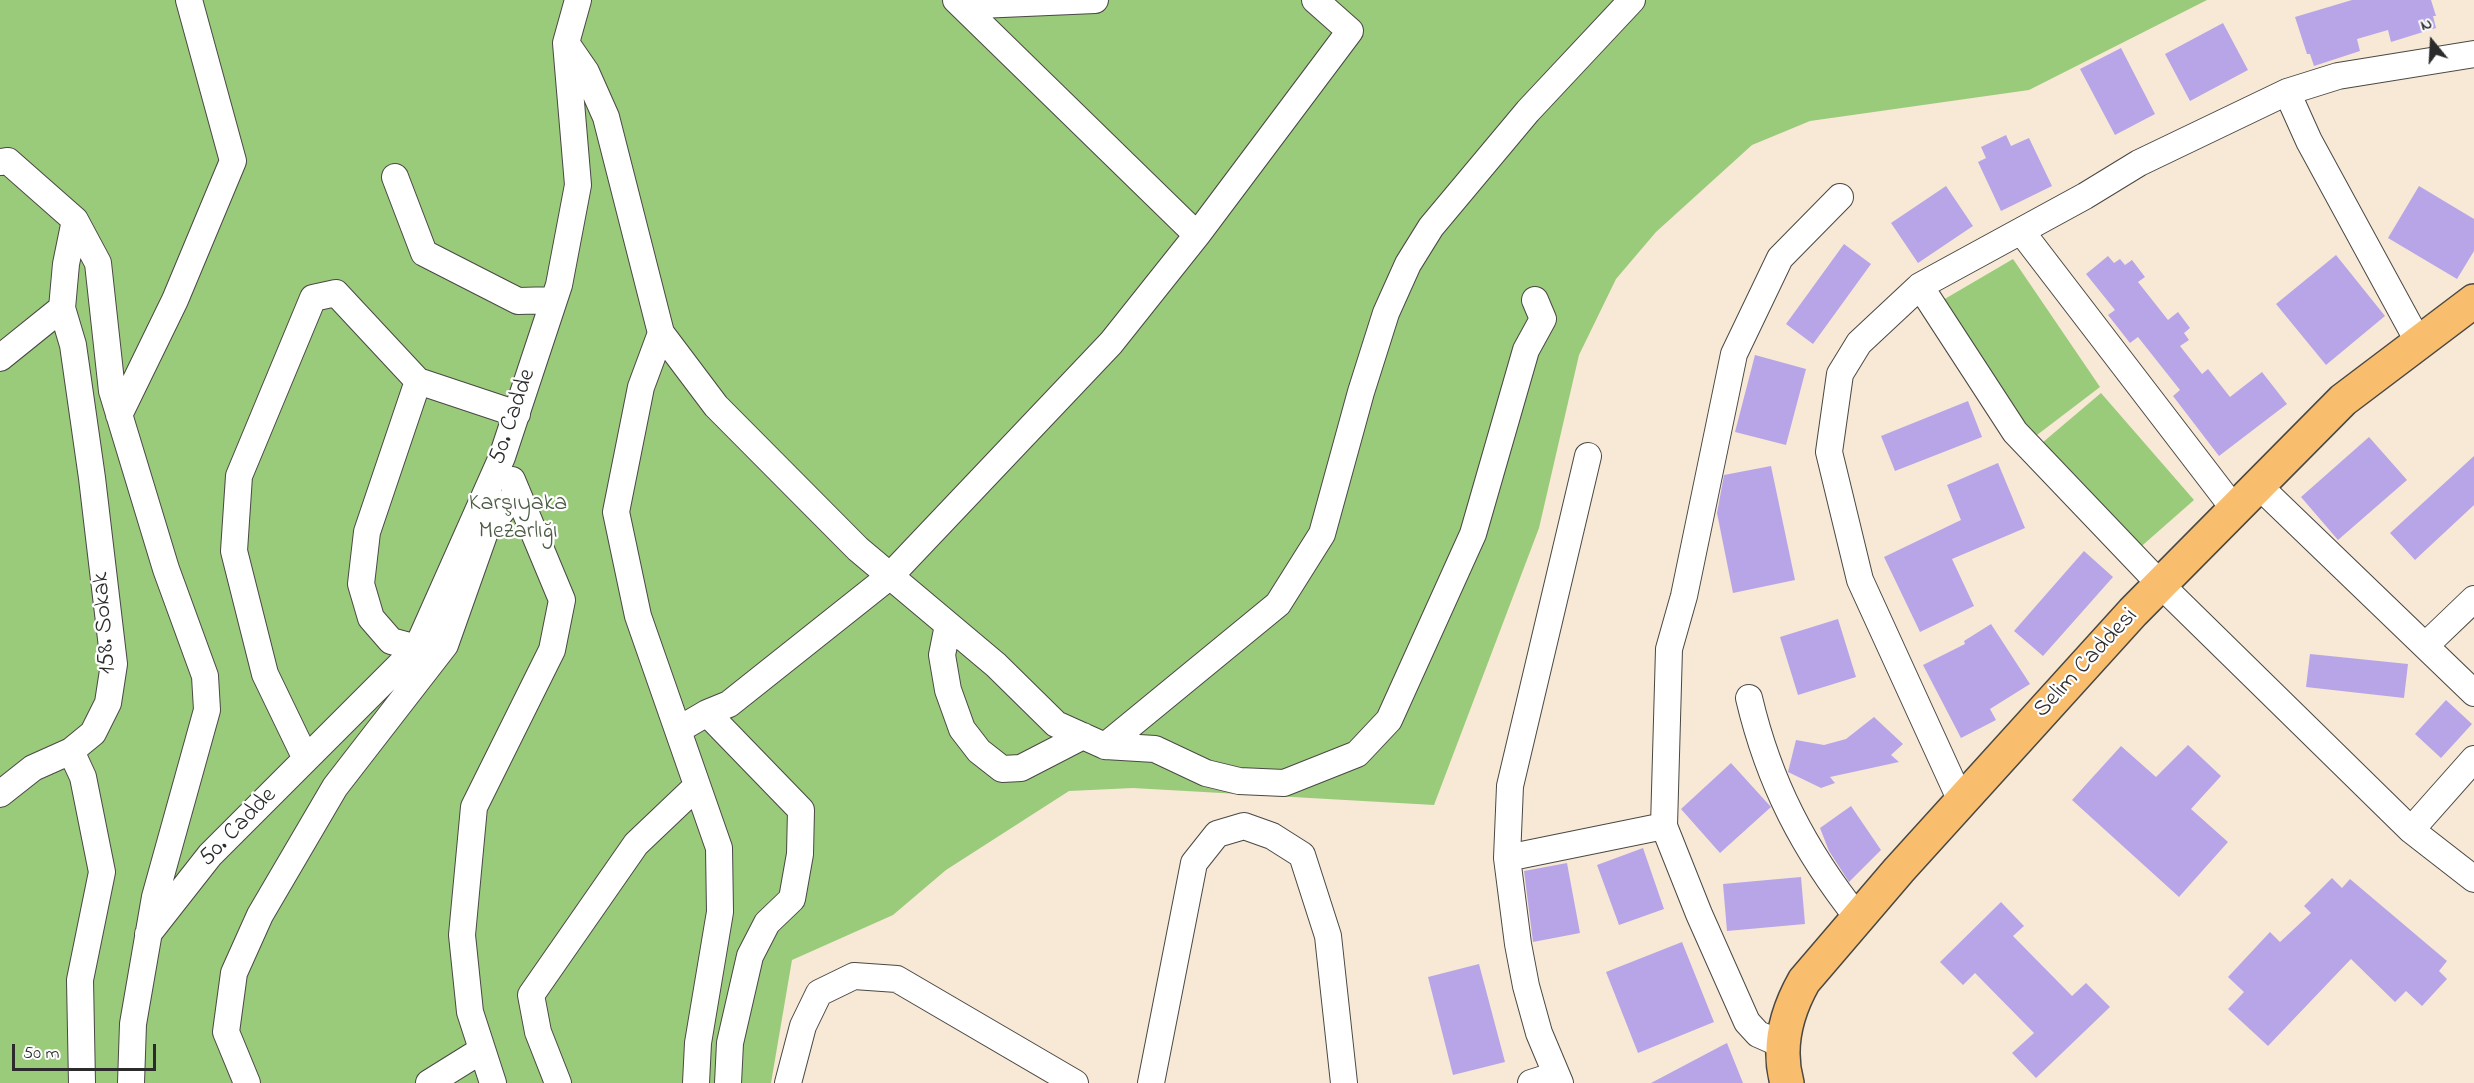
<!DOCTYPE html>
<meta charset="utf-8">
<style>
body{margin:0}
#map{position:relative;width:2474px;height:1083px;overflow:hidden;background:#f7e9d5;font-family:"Indie Flower",sans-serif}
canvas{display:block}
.north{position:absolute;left:2402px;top:12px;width:60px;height:60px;-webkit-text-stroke:4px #fff;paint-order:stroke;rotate:342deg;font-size:16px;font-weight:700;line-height:24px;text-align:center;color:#2b2b2b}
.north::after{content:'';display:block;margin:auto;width:21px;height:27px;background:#2b2b2b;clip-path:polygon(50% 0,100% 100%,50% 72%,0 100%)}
.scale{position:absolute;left:12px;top:1044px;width:144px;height:27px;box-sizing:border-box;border:3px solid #2b2b2b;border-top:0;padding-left:8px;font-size:18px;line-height:21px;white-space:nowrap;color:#2b2b2b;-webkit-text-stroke:4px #fff;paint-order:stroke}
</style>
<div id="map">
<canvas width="2474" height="1083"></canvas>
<div class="north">N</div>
<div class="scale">50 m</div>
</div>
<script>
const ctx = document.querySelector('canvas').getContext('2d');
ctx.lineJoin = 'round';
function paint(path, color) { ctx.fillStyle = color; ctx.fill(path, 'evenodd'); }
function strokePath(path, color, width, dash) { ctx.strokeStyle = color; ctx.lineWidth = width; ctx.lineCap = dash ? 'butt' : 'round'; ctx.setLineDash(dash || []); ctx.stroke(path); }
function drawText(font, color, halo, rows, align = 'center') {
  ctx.font = font + ' "Indie Flower",sans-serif'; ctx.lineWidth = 4.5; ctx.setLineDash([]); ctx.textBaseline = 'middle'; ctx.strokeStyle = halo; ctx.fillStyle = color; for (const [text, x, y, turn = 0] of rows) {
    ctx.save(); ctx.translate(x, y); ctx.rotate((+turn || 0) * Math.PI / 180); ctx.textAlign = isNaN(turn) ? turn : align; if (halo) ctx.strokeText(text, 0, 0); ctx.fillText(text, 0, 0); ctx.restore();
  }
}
paint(new Path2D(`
 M0,0H2207L2029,90L1810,121L1752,145L1656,232L1616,279L1579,355L1539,528L1434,805L1133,788L1069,791L946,870L893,915L792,960L771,1083H0Z
 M2013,259L2100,387L2033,438L1943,300Z
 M2101,393L2194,500L2136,551L2042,443Z`), '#99cb7b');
paint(new Path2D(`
 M2352,0H2431L2436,16H2433L2436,28L2391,42L2388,30L2357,39L2360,51L2314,66L2310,54H2307L2295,17Z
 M2223,23L2248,70L2190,101L2165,54Z
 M2121,48L2155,114L2115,135L2080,69Z
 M2006,135L2011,146L2029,138L2052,186L2001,211L1978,162L1986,158L1981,147Z
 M1946,186L1973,226L1918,263L1891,223Z
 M2419,186L2474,219V251L2457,279L2388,238Z
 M1844,244L1871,264L1813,344L1786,324Z
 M2336,255L2385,316L2326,365L2276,304Z
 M2108,256L2114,263L2120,259L2125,265L2132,260L2145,277L2138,282L2168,320L2178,312L2190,328L2184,333L2189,340L2180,346L2202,374L2208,369L2230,397L2262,372L2287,404L2219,456L2173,396L2180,390L2138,337L2130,343L2108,315L2115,310L2086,274Z
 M1755,355L1806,369L1786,445L1735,432Z
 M1968,401L1982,437L1895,471L1881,436Z
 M2369,437L2407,480L2338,540L2301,497Z
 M2474,456V505L2415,560L2390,533Z
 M1998,463L2025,528L1952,559L1974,606L1920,632L1884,557L1961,520L1947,485Z
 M1771,466L1795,580L1733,593L1717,513L1724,475Z
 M2084,551L2113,577L2043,656L2014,631Z
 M1838,619L1856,677L1798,695L1780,637Z
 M1991,624L2030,684L1990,709L1996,720L1961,738L1923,665L1965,644L1964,641Z
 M2310,654L2408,664L2404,698L2306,687Z
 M2446,700L2472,724L2441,758L2415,734Z
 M1874,717L1903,744L1891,755L1899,762L1830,777L1835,783L1821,788L1788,772L1796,740L1824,745L1846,739Z
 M2188,745L2221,776L2191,809L2228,842L2179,897L2072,800L2121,746L2156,777Z
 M1731,763L1771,807L1720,853L1681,809Z
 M1851,806L1881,850L1849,882L1829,851L1820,828Z
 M1643,848L1664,909L1619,925L1597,865Z
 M1567,863L1580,933L1533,942L1524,871Z
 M1801,877L1805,924L1727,931L1723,884Z
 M2332,878L2342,888L2350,879L2447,961L2439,971L2447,979L2422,1006L2406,991L2395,1002L2351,959L2268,1046L2228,1009L2244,992L2228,977L2270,932L2280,942L2311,913L2304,906Z
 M2001,902L2024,926L2013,936L2072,996L2086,983L2110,1007L2036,1078L2012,1053L2034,1033L1975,973L1963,985L1940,962Z
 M1682,942L1714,1022L1638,1053L1606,972Z
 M1479,964L1505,1062L1453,1075L1428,977Z
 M1727,1043L1743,1083H1651L1723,1045Z`), '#b8a5e8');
const minor = new Path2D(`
 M956,0L1197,235
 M960,0L979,5L1095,0
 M566,43L586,72L606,117L661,333L716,406L858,549L996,665L1056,724L1105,746L1278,604L1322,534L1361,392L1386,313L1408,264L1431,227L1528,111L1632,0
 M2287,92L2309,141L2419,343
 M0,162L8,161L75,220L98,263L112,391L166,569L205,676L207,710L155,897L133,1024L131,1083
 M395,177L424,253L518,301L554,300
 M75,220L66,264L62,308L73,345L92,478L114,664L108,703L93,733L71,751L83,777L102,872L80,980L82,1083
 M2021,231L2235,510
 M1920,286L2015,432L2161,585L2411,830L2474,879
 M661,333L641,387L616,512L638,616L719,848L720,912L698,1043L696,1083
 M0,358L62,308
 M119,415L175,300L233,161L189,0
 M2259,486L2474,693
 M948,625L942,655L948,690L962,729L979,751L1002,769L1021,768L1083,736
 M2426,645L2474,599
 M417,648L391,641L371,618L361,584L367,532L418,381
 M1749,698C1769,783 1804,850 1858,918
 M707,713L801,810L800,854L792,899L767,923L750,956L730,1043L728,1083
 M678,730L707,713L729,704L890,576L1111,343L1197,235L1350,31L1315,0
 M1105,746L1155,749L1206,773L1239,781L1284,783L1357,754L1389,720L1473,534L1526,350L1543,319L1535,300
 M306,759L265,674L234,551L239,476L313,298L336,293L418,381L517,414
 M0,794L33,768L71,751
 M1961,801L1860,580L1829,452L1840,374L1859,343L1920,286L2085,196L2139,163L2287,92L2338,76L2474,54
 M2411,830L2474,759
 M1507,858L1664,826
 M148,934L210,855L417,648L502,457L559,285L578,185L566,43L578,0
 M1783,1045L1758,1034L1747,1022L1699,914L1664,826L1669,649L1684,596L1734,354L1780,258L1840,197
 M247,1083L226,1032L234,973L260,915L335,787L445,645L485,532L517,492
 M429,1083L482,1050
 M493,1083L470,1012L462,935L474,807L552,650L562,600L512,480
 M558,1083L538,1032L531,995L636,844L697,786
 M788,1083L803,1026L819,993L854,976L897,979L1075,1083
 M1151,1083L1194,863L1217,834L1244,826L1272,836L1302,855L1328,936L1344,1083
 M1531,1083L1556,1075
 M1560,1083L1539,1033L1526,986L1518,944L1507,858L1510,786L1588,456`);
const major = new Path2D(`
 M1787,1083C1777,1047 1786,1013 1804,981L1899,870L2133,612L2343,400L2474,301`);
strokePath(minor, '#4a4844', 28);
strokePath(major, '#4a4844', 36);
strokePath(minor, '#fff', 26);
strokePath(major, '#f9be6d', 33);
drawText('24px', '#2b2b2b', '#fff', [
 ["50. Cadde",514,417,-71],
 ["158. Sokak",106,623,-94],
 ["Selim Caddesi",2087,664,-47],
 ["50. Cadde",239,828,-46]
]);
drawText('24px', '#4c5b43', '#fff', [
 ["Karşıyaka",518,505],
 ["Mezarlığı",518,533]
]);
</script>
